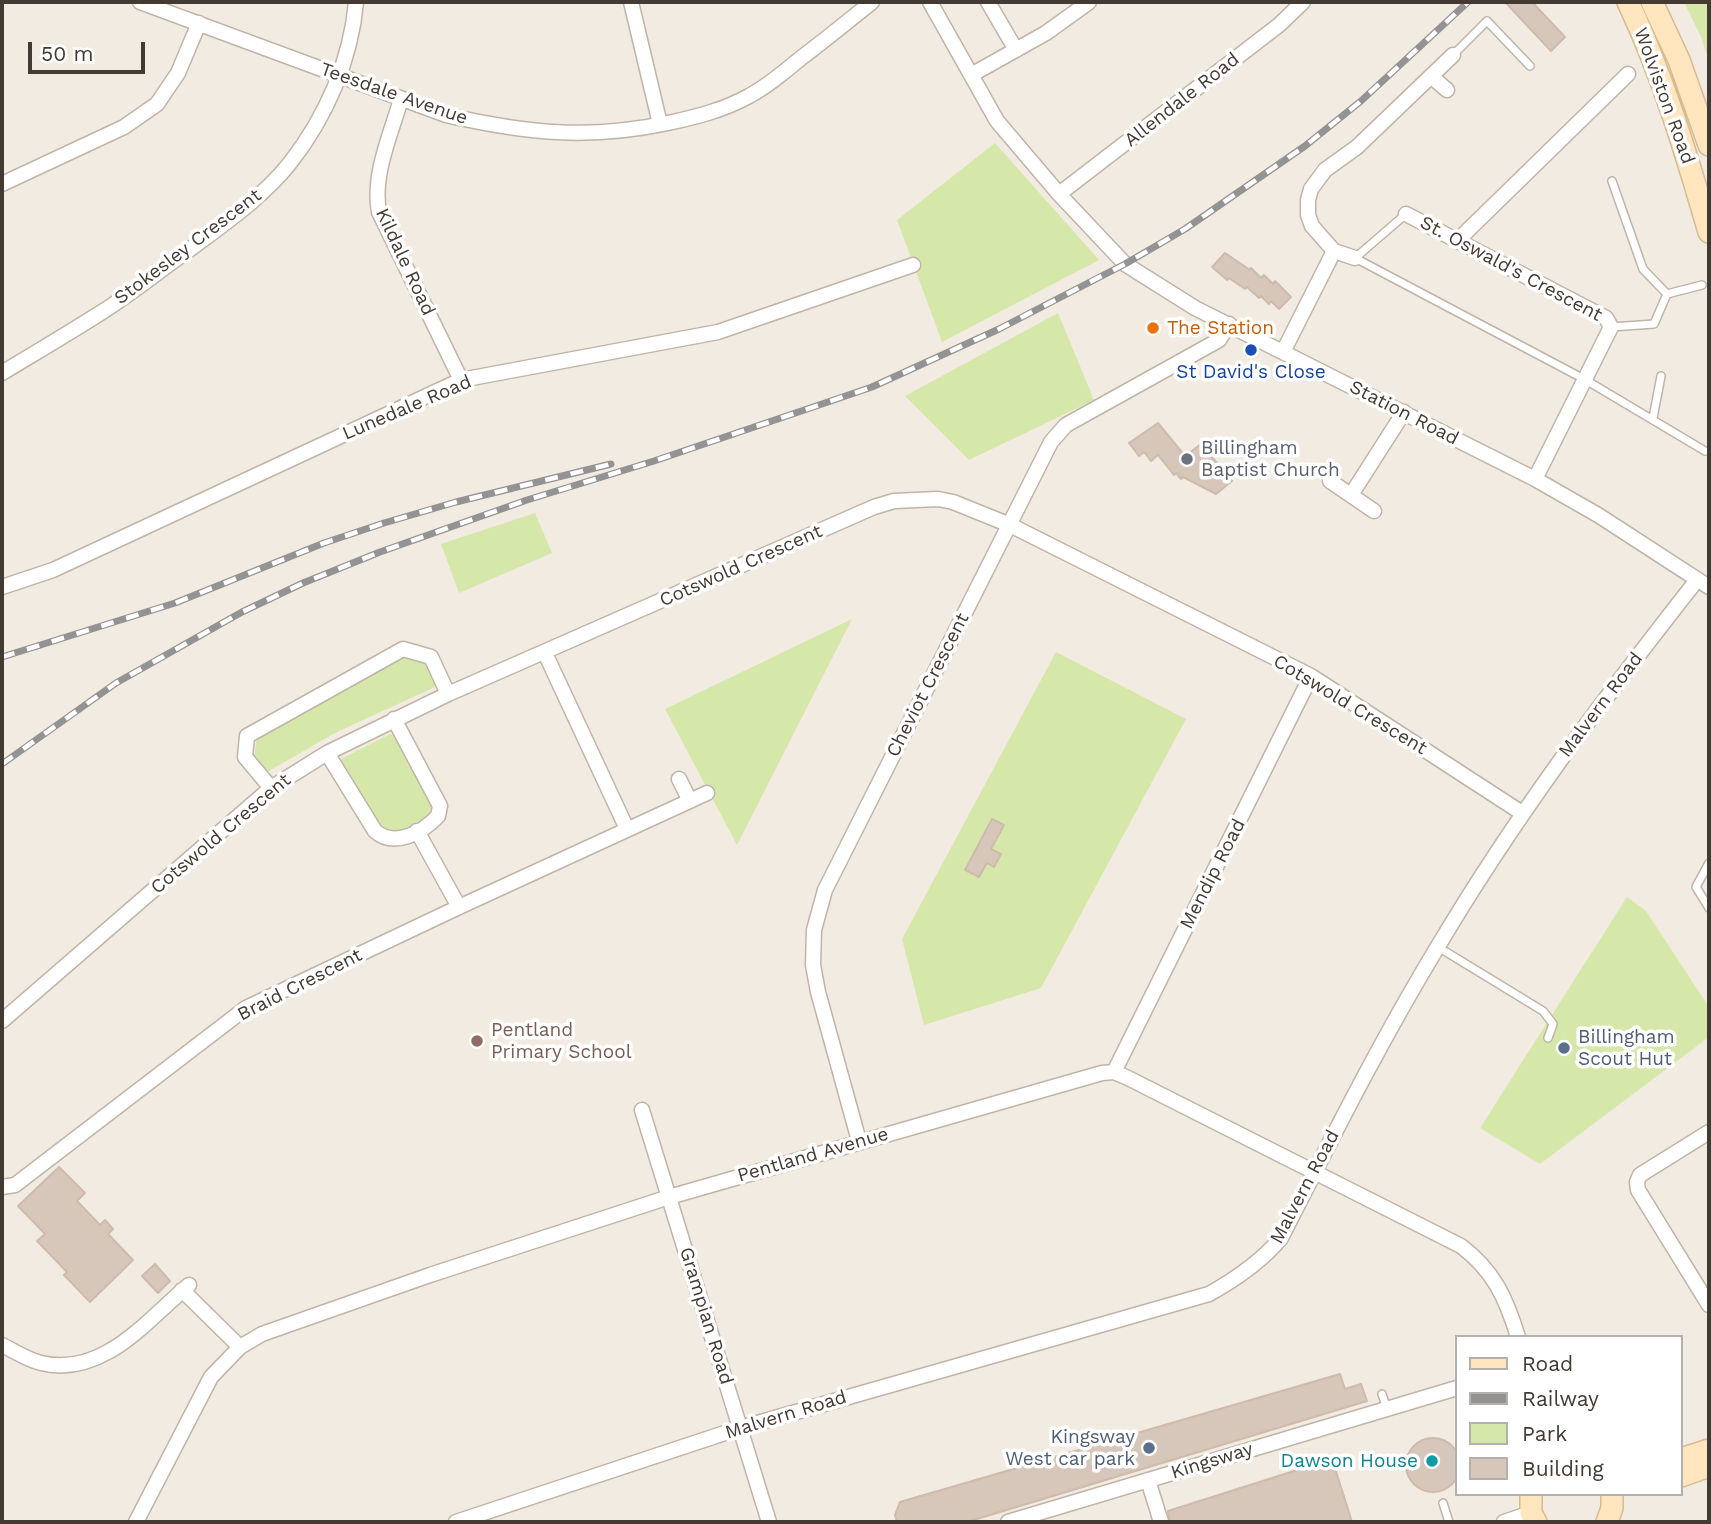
<!DOCTYPE html>
<style>
body{margin:0}
#map{position:relative;width:1711px;height:1524px;overflow:hidden;background:#f2ebe2;font-family:"Work Sans",sans-serif}
canvas{display:block}
.frame{position:absolute;inset:0;border:4px solid #433a33;pointer-events:none}
.legend{position:absolute;left:1455px;top:1335px;width:228px;height:161px;box-sizing:border-box;background:#fff;border:2px solid #b4b0ad;margin:0;padding:9px 12px;list-style:none;font-size:21px;color:#433a33}
.legend li{display:flex;align-items:center;gap:14px;height:35px}
.legend b{width:35px;border:2px solid #b4b0ad}
.scale{position:absolute;left:28px;top:42px;width:117px;height:32px;box-sizing:border-box;border:4px solid #433a33;border-top:0;padding-left:9px;font-size:21px;line-height:24px;white-space:nowrap;color:#433a33;-webkit-text-stroke:5px #fff;paint-order:stroke}
</style>
<div id="map">
<canvas width="1711" height="1524"></canvas>
<div class="frame"></div>
<ul class="legend">
<li><b style="height:9px;background:#ffe6bf"></b>Road</li>
<li><b style="height:9px;background:#939393"></b>Railway</li>
<li><b style="height:19px;background:#d5e8a9"></b>Park</li>
<li><b style="height:19px;background:#d6c7ba"></b>Building</li>
</ul>
<div class="scale">50 m</div>
</div>
<script>
const ctx = document.querySelector('canvas').getContext('2d');
ctx.lineJoin = 'round';
function paint(path, color) { ctx.fillStyle = color; ctx.fill(path, 'evenodd'); }
function strokePath(path, color, width, dash) { ctx.strokeStyle = color; ctx.lineWidth = width; ctx.lineCap = dash ? 'butt' : 'round'; ctx.setLineDash(dash || []); ctx.stroke(path); }
function drawText(font, color, halo, rows, align = 'center') {
  ctx.font = font + ' "Work Sans",sans-serif'; ctx.lineWidth = 7; ctx.setLineDash([]); ctx.textBaseline = 'middle'; ctx.strokeStyle = halo; ctx.fillStyle = color; for (const [text, x, y, turn = 0] of rows) {
    ctx.save(); ctx.translate(x, y); ctx.rotate((+turn || 0) * Math.PI / 180); ctx.textAlign = isNaN(turn) ? turn : align; if (halo) ctx.strokeText(text, 0, 0); ctx.fillText(text, 0, 0); ctx.restore();
  }
}
paint(new Path2D(`
 M1684,2H1709V61L1701,37Z
 M995,143L1099,260L942,342L897,220Z
 M1058,313L1094,400L969,460L905,396Z
 M535,513L552,553L459,593L441,544Z
 M852,619L737,845L665,709Z
 M407,652L429,663L437,682L435,687L335,733L267,772L254,757L257,738Z
 M1056,652L1186,719L1041,988L924,1025L902,939Z
 M390,734L395,735L433,802L429,816L394,834C371,826 353,786 341,765V759Z
 M1627,897L1646,911L1709,1007V1037L1540,1164L1480,1128Z`), '#d5e8a9');
const building = new Path2D(`
 M1505,2H1532L1565,37L1551,51Z
 M1225,253L1250,270L1251,268L1261,278L1264,275L1273,284L1275,281L1291,297L1279,309L1271,301L1269,304L1261,296L1259,298L1247,287L1245,289L1229,278L1227,280L1212,267Z
 M1158,423L1185,456L1201,444L1232,481L1216,494L1183,477L1181,479L1176,473L1174,475L1158,455L1151,461L1144,452L1139,456L1129,443Z
 M992,819L1004,825L991,849L1001,854L994,867L987,863L979,877L965,870Z
 M59,1167L85,1193L77,1201L100,1225L105,1220L113,1229L108,1234L133,1260L90,1302L64,1275L67,1272L37,1241L45,1234L18,1206Z
 M155,1264L170,1281L158,1293L142,1276Z
 M1340,1374L1345,1389L1361,1384L1367,1401L967,1522H897L895,1515L900,1502Z
 M1406 1465a27 27 0 1 1 54 0a27 27 0 1 1-54 0Z
 M1332,1459L1352,1522H1170L1168,1511Z`);
paint(building, '#d6c7ba');
strokePath(building, '#cebbab', 2);
const lane = new Path2D(`
 M1453,55L1487,21L1530,66
 M1612,181L1643,269L1667,294
 M1406,214L1355,258L1584,379L1705,451
 M1611,327L1654,324L1667,294L1702,285
 M1653,418L1661,376
 M1709,863L1696,887L1709,908
 M1438,947L1543,1011L1553,1024L1548,1038
 M1382,1394L1387,1409
 M1443,1503L1449,1522`);
const street = new Path2D(`
 M140,2L446,115C525,133 588,140 668,123C696,117 724,110 749,96C768,86 784,72 801,58C825,40 848,21 872,2
 M631,2L660,124
 M930,2L997,121L1059,194L1125,264L1195,308L1535,479L1598,515L1709,587
 M988,2L1016,50
 M971,75L1046,33L1089,2
 M1432,77L1447,90
 M401,99C391,134 372,175 379,212L461,380
 M2,184L124,127L157,104L178,73L199,23
 M1059,194L1279,25L1303,2
 M1406,214L1606,318L1611,327L1535,479
 M1457,241L1628,74
 M1334,251L1355,258
 M1283,352L1334,251L1312,226L1308,215V200L1311,189L1325,170L1357,147L1453,55
 M2,373C35,353 69,333 102,312C132,293 160,270 189,250C224,224 263,197 290,163C326,117 351,60 356,2
 M1330,481L1374,511
 M1351,495L1404,412
 M2,587L53,570L461,380L718,332L913,265
 M545,653L627,829
 M327,753L375,831C394,848 422,833 438,816L440,806L394,719
 M679,779L690,801
 M271,788L245,757L247,736L403,649L431,657L448,694
 M417,831L459,907
 M2,1021L271,788L327,753L448,694L874,507L894,501L938,499L953,502L1010,525L1311,676L1522,813
 M1114,1072L1311,676
 M642,1110L769,1522
 M1709,1132L1640,1175L1637,1182L1638,1190L1709,1305
 M859,1141L818,992L813,965L814,930L825,890L1051,442L1066,425L1219,340L1229,324
 M2,1187L15,1185L246,1008L459,907L707,793
 M182,1290L240,1347
 M2,1345C14,1351 28,1360 41,1363C103,1378 147,1320 189,1285
 M1148,1480L1161,1522
 M136,1522L211,1377L240,1347L262,1334L430,1275L669,1197L1102,1073L1114,1072L1128,1078L1461,1246C1494,1271 1506,1298 1518,1337
 M456,1522L740,1428L1209,1294C1236,1279 1261,1262 1281,1238C1331,1140 1380,1042 1437,948C1514,818 1604,698 1697,580
 M1008,1522L1457,1388
 M1504,1522L1531,1513`);
const secondary = new Path2D(`
 M1628,2C1663,76 1686,153 1709,232
 M1652,2L1679,60L1709,145
 M1681,1459L1709,1450
 M1681,1476L1709,1466
 M1531,1494V1513L1536,1522
 M1607,1522L1612,1508V1494`);
strokePath(lane, '#c0b4a8', 10);
strokePath(street, '#c0b4a8', 17);
strokePath(secondary, '#d6ba92', 24);
strokePath(lane, '#fff', 7);
strokePath(street, '#fff', 14);
strokePath(secondary, '#ffe6bf', 21);
const rail = new Path2D(`
 M2,657L175,603L324,543L384,523L456,502L611,464
 M2,764L116,683L242,612L303,583L380,552L527,500L654,461L872,387L999,329L1125,264L1185,229L1305,146L1361,101L1468,2`);
strokePath(rail, '#939393', 7);
strokePath(rail, '#fff', 4.5, [13]);
for (const [x, y, r, color] of [
 [1153,328,7,"#e8710a"],
 [1251,350,7,"#1a4fb4"],
 [1187,459,7,"#6b7280"],
 [477,1041,7,"#8d6e63"],
 [1564,1048,7,"#5c6f8a"],
 [1149,1448,7,"#5c6f8a"],
 [1432,1461,7,"#0f9aa8"]
]) { const dot = new Path2D(); dot.arc(x, y, r, 0, 2 * Math.PI); ctx.fillStyle = color; ctx.fill(dot); strokePath(dot, '#fff', 2.5); }
drawText('19px', '#433a33', '#fff', [
 ["Teesdale Avenue",394,94,19],
 ["Wolviston Road",1664,96,70],
 ["Allendale Road",1182,100,-38],
 ["Stokesley Crescent",188,247,-37],
 ["Kildale Road",405,262,65],
 ["St. Oswald's Crescent",1511,269,28],
 ["Lunedale Road",407,408,-23],
 ["Station Road",1404,413,27],
 ["Cotswold Crescent",741,566,-24],
 ["Cheviot Crescent",928,685,-63],
 ["Cotswold Crescent",1350,705,31],
 ["Malvern Road",1601,705,-53],
 ["Cotswold Crescent",221,834,-40],
 ["Mendip Road",1213,874,-63],
 ["Braid Crescent",300,985,-27],
 ["Pentland Avenue",813,1155,-16],
 ["Malvern Road",1305,1187,-62],
 ["Grampian Road",706,1316,73],
 ["Malvern Road",786,1415,-17],
 ["Kingsway",1212,1461,-17]
]);
drawText('19px', '#c56008', '#fff', [
 ["The Station",1167,328]
], 'left');
drawText('19px', '#164399', '#fff', [
 ["St David's Close",1251,372]
]);
drawText('19px', '#5b616d', '#fff', [
 ["Billingham",1201,448],
 ["Baptist Church",1201,470]
], 'left');
drawText('19px', '#785e54', '#fff', [
 ["Pentland",491,1030],
 ["Primary School",491,1052]
], 'left');
drawText('19px', '#4e5e75', '#fff', [
 ["Billingham",1578,1037],
 ["Scout Hut",1578,1059],
 ["Kingsway",1135,1437,"right"],
 ["West car park",1135,1459,"right"]
], 'left');
drawText('19px', '#0d838f', '#fff', [
 ["Dawson House",1418,1461]
], 'right');
</script>
